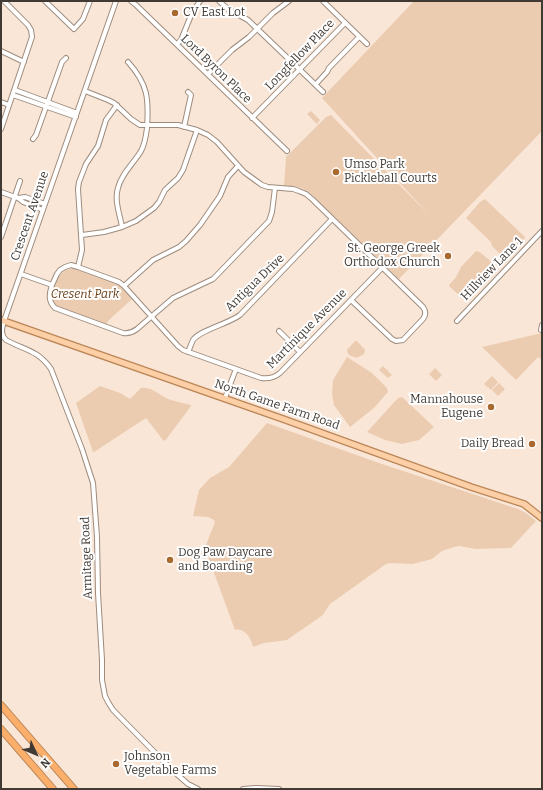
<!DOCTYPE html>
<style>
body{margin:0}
#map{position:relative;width:543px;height:790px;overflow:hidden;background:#f9e6d7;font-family:Bitter,serif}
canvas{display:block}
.frame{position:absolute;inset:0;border:2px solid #413a34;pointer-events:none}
.north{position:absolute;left:16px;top:734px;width:40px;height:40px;-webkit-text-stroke:3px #fff;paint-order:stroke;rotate:134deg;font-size:11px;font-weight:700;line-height:16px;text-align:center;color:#413a34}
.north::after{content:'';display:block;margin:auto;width:14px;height:18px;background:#413a34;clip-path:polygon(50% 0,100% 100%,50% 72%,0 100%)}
</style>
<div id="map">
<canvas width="543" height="790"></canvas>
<div class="frame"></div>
<div class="north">N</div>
</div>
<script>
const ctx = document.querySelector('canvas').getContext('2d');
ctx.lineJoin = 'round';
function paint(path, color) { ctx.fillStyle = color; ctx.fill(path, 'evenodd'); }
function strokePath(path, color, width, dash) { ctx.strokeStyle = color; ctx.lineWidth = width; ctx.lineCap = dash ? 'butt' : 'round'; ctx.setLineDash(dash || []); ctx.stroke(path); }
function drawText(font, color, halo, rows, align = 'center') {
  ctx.font = font + ' Bitter,serif'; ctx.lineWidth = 4; ctx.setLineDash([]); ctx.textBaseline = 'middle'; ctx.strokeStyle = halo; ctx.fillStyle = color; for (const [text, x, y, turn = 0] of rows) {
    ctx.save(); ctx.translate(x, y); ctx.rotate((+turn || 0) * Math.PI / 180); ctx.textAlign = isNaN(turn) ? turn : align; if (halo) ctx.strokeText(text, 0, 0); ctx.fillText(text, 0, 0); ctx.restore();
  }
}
paint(new Path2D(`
 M414,1H542V131L399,279L310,193L302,188L284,186L286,157L326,117L331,115L430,216L322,98Z
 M311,111L320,120L317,124L307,114Z
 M485,199L525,237L524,240L509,255H501L492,246L491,242L466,218L480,202Z
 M476,251C481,252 483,255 487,258C489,260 492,262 493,266C494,273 477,289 472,294L468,296L465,295L461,297L449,286V285L456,277L461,267Z
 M73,268L118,284L123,288L132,299L108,321L106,325L61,308C49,302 51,295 55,284C59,275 63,270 73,268Z
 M542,333V360L538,357L516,380L482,347Z
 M355,341H357L365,350L364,354L357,358L351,356L348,354L347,350Z
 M347,357L372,373L387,388L388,392L374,408L350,427L334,405L332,394L333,380Z
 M383,366L392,375L388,378L379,370Z
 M435,368L442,375L436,381L429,374Z
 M492,376L498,382L491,390L484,384Z
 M499,383L505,389L498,396L492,390Z
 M100,386L120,393L130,399L141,388C152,386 161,397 171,400C177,402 184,403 191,405V406L165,441L163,440L146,418L94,452H93L76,403Z
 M402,397L434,427L419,440L402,444L385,440L367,432L398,398Z
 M267,423L379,463L518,509L526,513L536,521L511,548H509L476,549L459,546L454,547L442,551L432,559L413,564L391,563L386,564L330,604L323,615L294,635L287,640L280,641L264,643L253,647C252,639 244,627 235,630L206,551V545L215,522L214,520L208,517L193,516L199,490L210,478L229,467Z`), '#ecccb1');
const minor = new Path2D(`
 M45,1L74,29L83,19L90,1
 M116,1L4,321C2,328 0,334 6,340C24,350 38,350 51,369L82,449L93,483L97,537L98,593L102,660V680L105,696L108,702L113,710L171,769L188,784L198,789
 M131,1L136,5L287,151
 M219,1L228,9L248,20L323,92
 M323,1L367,44
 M177,44L181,40L192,13L200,1
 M1,51L24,62
 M208,74L232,50L249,37L273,13L289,1
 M316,84L327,72L329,68L359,37
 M15,90L77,113
 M85,91L108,100L114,103L131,119L140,125H178L197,130L208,135L217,142L244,172L255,180L262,185L268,187L293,189L299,191L306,194L312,199L423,307C426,311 426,315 423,319L403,340L396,341L392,339L351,300
 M13,95L76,117
 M1,102L9,105
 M252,118L345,23
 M184,127L191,95L188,92
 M1,129L32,37L31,30L28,25L4,1
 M33,139L36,135L62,62L66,58
 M1,192L18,198L23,202L43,210
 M18,198L25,197L45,204
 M122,227C120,215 114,200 118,188C121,174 134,163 141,151C145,144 146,136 147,128C149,99 148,84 128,62
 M82,235L104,232L122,227L136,221L154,208L159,202L165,190L178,178L183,170L197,130
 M1,237L20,181
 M78,267L82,250L78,189L79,182L86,164L98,146L106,120L117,105
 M21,274L52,285L57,274L60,270L65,267L71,265L78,267L119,282L124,286L178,346L183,350L261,378C268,379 274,378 280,373L382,268
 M52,285C49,294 48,301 55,308L123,333C129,334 133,332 137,329L173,298L213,279L216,276L269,221L272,212L275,188
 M124,286L153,260L179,247L186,241L200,225L220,196L228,177L238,166
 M457,321L542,231
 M541,330L542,325
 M279,331L300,352
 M188,352C190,348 191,344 193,340C200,330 228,324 240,315L332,219
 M225,398L236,369
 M243,789L256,788L279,789`);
const major = new Path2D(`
 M1,320L283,419L471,487L524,504L542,518`);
const highway = new Path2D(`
 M1,705L74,789
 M1,729L53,789`);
strokePath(minor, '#9d8c7e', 6);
strokePath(major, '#ba8658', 8);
strokePath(highway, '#ba8658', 8);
strokePath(minor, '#fff', 4);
strokePath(major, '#fdcfa6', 5.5);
strokePath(highway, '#fbaf6b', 6);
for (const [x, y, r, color] of [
 [175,13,4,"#a86a2f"],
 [336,172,4,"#a86a2f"],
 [448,256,4,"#a86a2f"],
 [491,407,4,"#a86a2f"],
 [532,444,4,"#a86a2f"],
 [170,560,4,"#a86a2f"],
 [116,764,4,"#a86a2f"]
]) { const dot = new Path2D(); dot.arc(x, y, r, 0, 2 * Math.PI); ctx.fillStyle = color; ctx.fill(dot); strokePath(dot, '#fff', 1.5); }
drawText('12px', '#413a34', '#fff', [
 ["CV East Lot",183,13],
 ["Umso Park",344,165],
 ["Pickleball Courts",344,179],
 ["St. George Greek",440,249,"right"],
 ["Orthodox Church",440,263,"right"],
 ["Mannahouse",483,400,"right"],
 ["Eugene",483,414,"right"],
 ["Daily Bread",524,444,"right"],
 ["Dog Paw Daycare",178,553],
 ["and Boarding",178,567],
 ["Johnson",124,757],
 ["Vegetable Farms",124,771]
], 'left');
drawText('12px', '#413a34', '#fff', [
 ["Longfellow Place",300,55,-46],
 ["Lord Byron Place",216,69,44],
 ["Crescent Avenue",30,216,-71],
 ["Hillview Lane 1",492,269,-46],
 ["Antigua Drive",255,283,-44],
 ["Martinique Avenue",307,329,-45],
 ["North Game Farm Road",277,405,19],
 ["Armitage Road",87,558,-92]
]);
drawText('italic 12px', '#6b4119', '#fff', [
 ["Cresent Park",85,295]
]);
</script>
